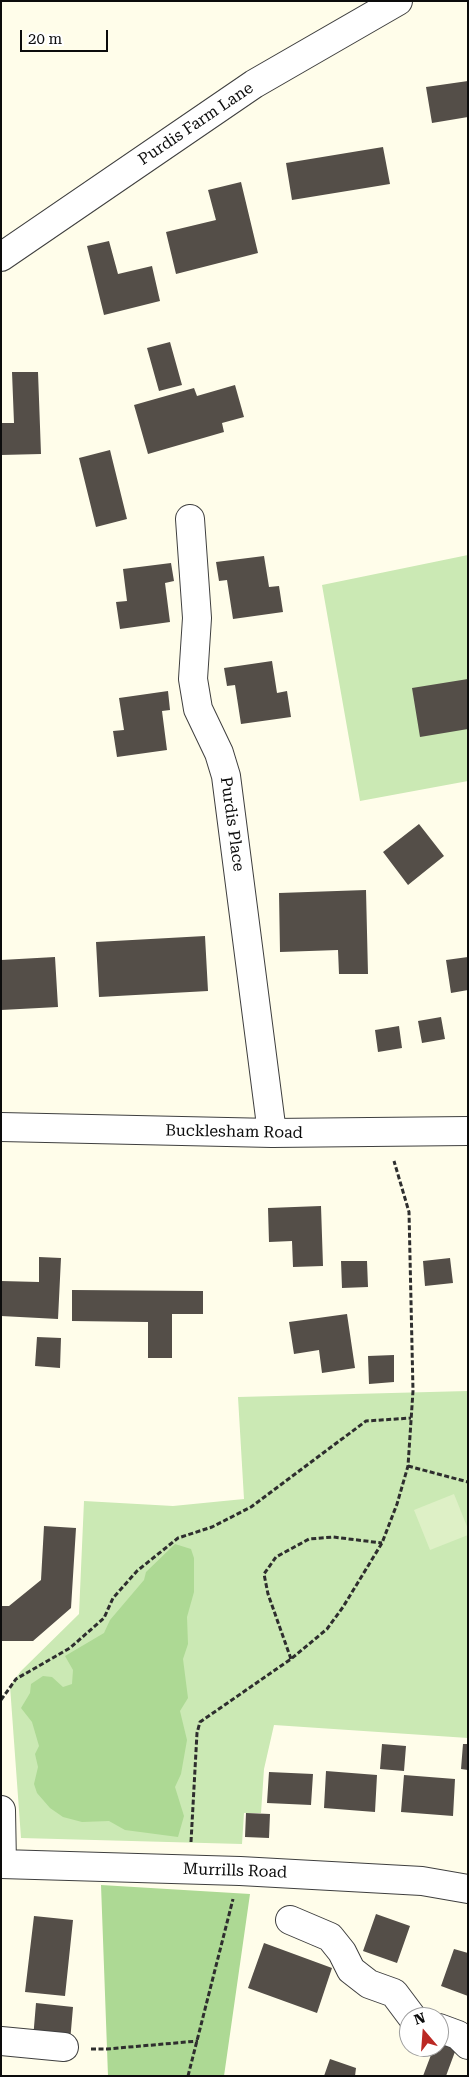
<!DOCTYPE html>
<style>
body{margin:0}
#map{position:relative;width:469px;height:2077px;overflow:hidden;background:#fffdea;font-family:"Roboto Serif",serif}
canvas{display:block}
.frame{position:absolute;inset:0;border:2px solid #0c0c0c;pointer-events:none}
.north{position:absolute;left:399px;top:2007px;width:50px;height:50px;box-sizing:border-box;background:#fff;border:1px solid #9e9e9e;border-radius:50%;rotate:342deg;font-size:14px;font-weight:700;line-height:20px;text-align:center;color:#0c0c0c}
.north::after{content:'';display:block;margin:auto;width:18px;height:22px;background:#bb2924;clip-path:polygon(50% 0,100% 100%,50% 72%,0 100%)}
.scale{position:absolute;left:20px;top:30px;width:88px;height:22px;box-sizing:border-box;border:2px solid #0c0c0c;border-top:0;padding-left:6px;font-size:15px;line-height:18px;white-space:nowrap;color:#0c0c0c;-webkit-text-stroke:4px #fff;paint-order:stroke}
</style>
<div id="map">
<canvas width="469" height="2077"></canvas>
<div class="frame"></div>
<div class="north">N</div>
<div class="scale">20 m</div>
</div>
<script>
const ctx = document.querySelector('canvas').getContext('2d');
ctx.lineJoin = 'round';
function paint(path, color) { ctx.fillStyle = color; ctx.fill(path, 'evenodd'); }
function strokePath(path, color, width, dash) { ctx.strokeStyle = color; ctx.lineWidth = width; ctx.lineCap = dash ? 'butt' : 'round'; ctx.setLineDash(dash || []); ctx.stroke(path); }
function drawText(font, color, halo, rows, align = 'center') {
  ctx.font = font + ' "Roboto Serif",serif'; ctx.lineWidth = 5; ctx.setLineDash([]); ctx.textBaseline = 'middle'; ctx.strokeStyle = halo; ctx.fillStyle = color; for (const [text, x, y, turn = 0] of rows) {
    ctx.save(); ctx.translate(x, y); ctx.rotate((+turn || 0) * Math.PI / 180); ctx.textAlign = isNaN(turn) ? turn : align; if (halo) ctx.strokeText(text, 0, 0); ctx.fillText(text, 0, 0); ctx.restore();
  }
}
paint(new Path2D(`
 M468,555V781L360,801L322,585Z
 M468,1391V1738L274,1725L264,1769L261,1813H244L242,1844L21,1838L10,1686L21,1671L79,1614L84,1501L173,1506L244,1499L238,1397Z`), '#cbe9b4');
paint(new Path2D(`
 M175,1544L191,1549L194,1558V1592L187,1617L188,1644L183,1659L188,1698L180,1711L187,1740L181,1774L175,1787L184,1816L178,1837L125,1830L109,1821L82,1822L63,1817L50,1808L37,1793L34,1784L38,1767L35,1754L39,1746L32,1722L21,1708L30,1693L31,1684L43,1676L52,1677L63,1687L72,1684L73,1670L65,1656L104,1633L110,1620L144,1580L146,1572Z
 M101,1885L250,1894L224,2076H108Z`), '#add994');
paint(new Path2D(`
 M454,1494L468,1529V1535L430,1550L414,1510Z`), '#def0c6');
paint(new Path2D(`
 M468,81V117L432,123L426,87Z
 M383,147L390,184L292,200L286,163Z
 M241,182L258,253L176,274L166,232L216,220L208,190Z
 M109,241L118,274L152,266L160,301L104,315L87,246Z
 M170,342L182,385L159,391L147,348Z
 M12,372H38L41,454L1,455V423H14Z
 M235,385L244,417L222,423L224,432L148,454L134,405L194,388L197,396Z
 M110,450L127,519L96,527L79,458Z
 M264,556L269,587L279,586L283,612L233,619L227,580L219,581L216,562Z
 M171,563L174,581L165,583L170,622L120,629L116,602L127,601L123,569Z
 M272,661L277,693L287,691L291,717L241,724L235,685L227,686L224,668Z
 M468,679V729L420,737L412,688Z
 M168,691L170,710L162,711L167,750L117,757L113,731L124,730L119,698Z
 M419,824L444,856L408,885L383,852Z
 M366,890L368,974H339L338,950L280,952L279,893Z
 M205,936L208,991L99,997L96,942Z
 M55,957L58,1007L1,1010V960Z
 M468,957V990L451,993L446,960Z
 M441,1017L445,1039L422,1043L418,1021Z
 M399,1026L402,1048L378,1052L375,1030Z
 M321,1206L323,1266L293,1267L292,1241L269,1242L268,1208Z
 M39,1257L61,1258L58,1319L1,1316V1281L39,1282Z
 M450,1258L453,1283L425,1286L423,1261Z
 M341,1261H367L368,1287L342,1288Z
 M72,1290L203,1291V1314H172V1358H148V1322L72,1321Z
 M347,1314L355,1368L322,1373L319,1350L294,1354L289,1322Z
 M37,1337L61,1338L60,1368L35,1366Z
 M394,1355V1382L369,1384L368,1356Z
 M44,1526L76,1528L71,1608L33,1641H1V1606H9L41,1580Z
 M382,1744L406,1746L404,1771L380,1769Z
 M463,1744H468V1770L461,1769Z
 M326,1771L377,1775L375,1812L324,1808Z
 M269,1772L313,1774L311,1805L267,1803Z
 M404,1775L455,1779L453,1816L401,1812Z
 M246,1813L270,1814L269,1838L245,1837Z
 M376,1914L410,1926L397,1963L363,1951Z
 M34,1916L73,1920L65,1996L25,1992Z
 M264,1943L332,1968L317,2013L248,1988Z
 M454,1949L468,1953V1996L441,1986Z
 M36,2003L73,2007L70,2042L33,2039Z
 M439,2043L456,2049L446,2076H423L434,2047H439Z
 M330,2059L356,2068L355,2076H324Z`), '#544e48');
const minor = new Path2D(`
 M1,257L254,84L398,1
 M190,519L197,618L193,679L198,709L219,753L226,776L272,1133
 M1,1127L272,1133L468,1131
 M1,1810L2,1864
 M1,1864L240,1871L422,1881L468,1889
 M290,1920L330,1937L342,1952L351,1970L369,1984L394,1993L412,2017
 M439,2028L458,2035L468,2045
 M1,2041L64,2047`);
strokePath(minor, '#3f3f3f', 30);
strokePath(new Path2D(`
 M408,1466L468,1482
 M291,1659L268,1594L264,1574L276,1557L309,1539L333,1537L382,1543
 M1,1700L16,1679L70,1648L104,1618L113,1598L137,1571L178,1538L212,1527L251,1507L366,1421L411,1418
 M191,1842L197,1733L200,1722L291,1659L327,1629L343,1607L382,1543L397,1504L408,1466L413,1391L409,1212L394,1161
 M91,2049H107L198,2041
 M188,2076L233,1899`), '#2e2e2e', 3, [5, 2.5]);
strokePath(minor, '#fff', 28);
drawText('16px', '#0c0c0c', '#fff', [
 ["Purdis Farm Lane",196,124,-34],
 ["Purdis Place",232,824,82],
 ["Bucklesham Road",234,1132,1],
 ["Murrills Road",235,1871,2]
]);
</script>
